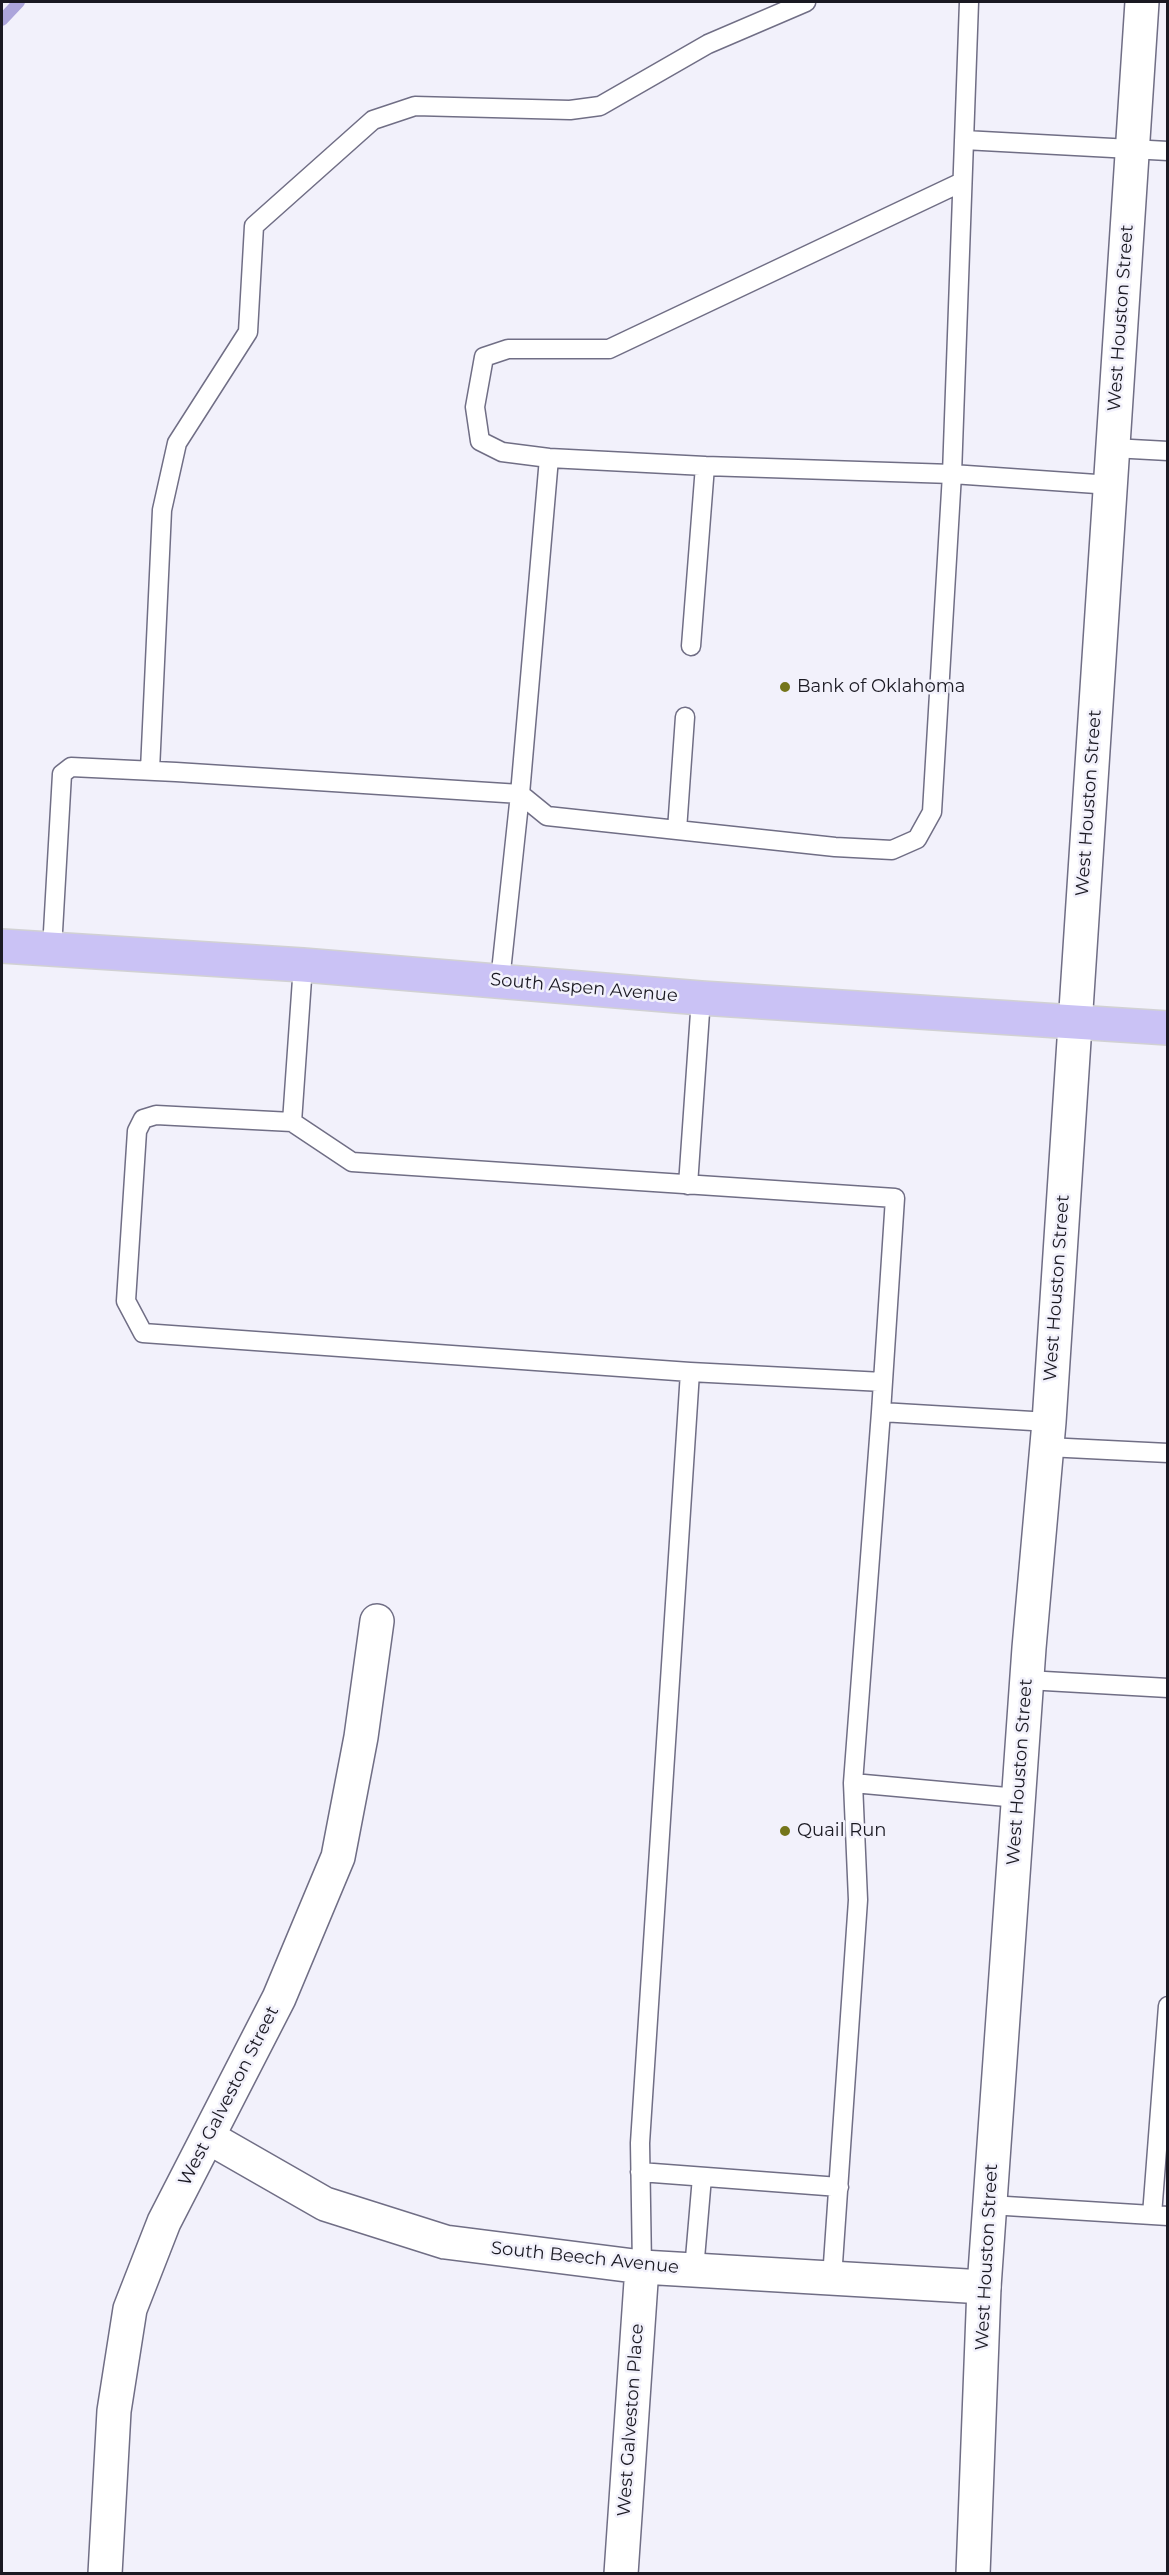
<!DOCTYPE html>
<style>
body{margin:0}
#map{position:relative;width:1169px;height:2575px;overflow:hidden;background:#f2f1fb;font-family:Montserrat,sans-serif}
canvas{display:block}
.frame{position:absolute;inset:0;border:3px solid #1a1922;pointer-events:none}
</style>
<div id="map">
<canvas width="1169" height="2575"></canvas>
<div class="frame"></div>
</div>
<script>
const ctx = document.querySelector('canvas').getContext('2d');
ctx.lineJoin = 'round';
function strokePath(path, color, width, dash) { ctx.strokeStyle = color; ctx.lineWidth = width; ctx.lineCap = dash ? 'butt' : 'round'; ctx.setLineDash(dash || []); ctx.stroke(path); }
function drawText(font, color, halo, rows, align = 'center') {
  ctx.font = font + ' Montserrat,sans-serif'; ctx.lineWidth = 5; ctx.setLineDash([]); ctx.textBaseline = 'middle'; ctx.strokeStyle = halo; ctx.fillStyle = color; for (const [text, x, y, turn = 0] of rows) {
    ctx.save(); ctx.translate(x, y); ctx.rotate((+turn || 0) * Math.PI / 180); ctx.textAlign = isNaN(turn) ? turn : align; if (halo) ctx.strokeText(text, 0, 0); ctx.fillText(text, 0, 0); ctx.restore();
  }
}
strokePath(new Path2D(`
 M2,20L19,2`), '#aca5db', 12);
const lane = new Path2D(`
 M964,140L1168,151
 M962,182L609,349H508L484,357L475,407L480,441L502,452L549,458L705,466L952,474L1111,485
 M1113,448L1168,451
 M691,646L705,466
 M150,770L162,510L177,443L248,332L254,226L373,120L415,106L570,110L600,106L708,44L806,2
 M677,830L685,717
 M52,949L62,774L71,767L176,772L520,794L549,458
 M303,965L292,1122L156,1115L143,1119L137,1131L126,1301L143,1333L690,1372L883,1382
 M500,981L520,794L547,816L835,847L892,850L917,839L932,812L952,474L969,2
 M292,1122L352,1162L895,1198L881,1412L853,1783L858,1900L832,2278
 M688,1185L701,998
 M881,1412L1049,1422
 M1047,1447L1168,1453
 M1027,1680L1168,1688
 M853,1783L1018,1798
 M640,2172L839,2187
 M990,2205L1168,2216
 M1152,2215L1168,2006
 M642,2267L640,2143L690,1372
 M694,2270L702,2177`);
const street = new Path2D(`
 M208,2137L325,2204L445,2242L642,2267L984,2287
 M105,2574L114,2411L130,2309L164,2222L279,1998L338,1857L361,1737L377,1621
 M621,2574L642,2267`);
const secondary = new Path2D(`
 M973,2574L984,2287L1029,1648L1049,1422L1142,2`);
const primary = new Path2D(`
 M2,946L303,965L701,998L1168,1028`);
strokePath(lane, '#706e85', 21);
strokePath(street, '#706e85', 36);
strokePath(secondary, '#706e85', 36);
strokePath(primary, '#d1d1d3', 36);
strokePath(lane, '#fff', 18);
strokePath(street, '#fff', 33);
strokePath(secondary, '#fff', 33);
strokePath(primary, '#cac2f5', 33);
for (const [x, y, r, color] of [
 [785,687,6,"#74751a"],
 [785,1831,6,"#74751a"]
]) { const dot = new Path2D(); dot.arc(x, y, r, 0, 2 * Math.PI); ctx.fillStyle = color; ctx.fill(dot); strokePath(dot, '#f2f1fb', 2); }
drawText('18px', '#1a1922', '#f2f1fb', [
 ["West Houston Street",1121,318,-86],
 ["West Houston Street",1089,803,-86],
 ["South Aspen Avenue",584,988,5],
 ["West Houston Street",1057,1288,-86],
 ["West Houston Street",1020,1772,-86],
 ["West Galveston Street",229,2096,-63],
 ["West Houston Street",987,2257,-87],
 ["South Beech Avenue",585,2258,6],
 ["West Galveston Place",631,2420,-86]
]);
drawText('18px', '#1a1922', '#f2f1fb', [
 ["Bank of Oklahoma",797,687],
 ["Quail Run",797,1831]
], 'left');
</script>
